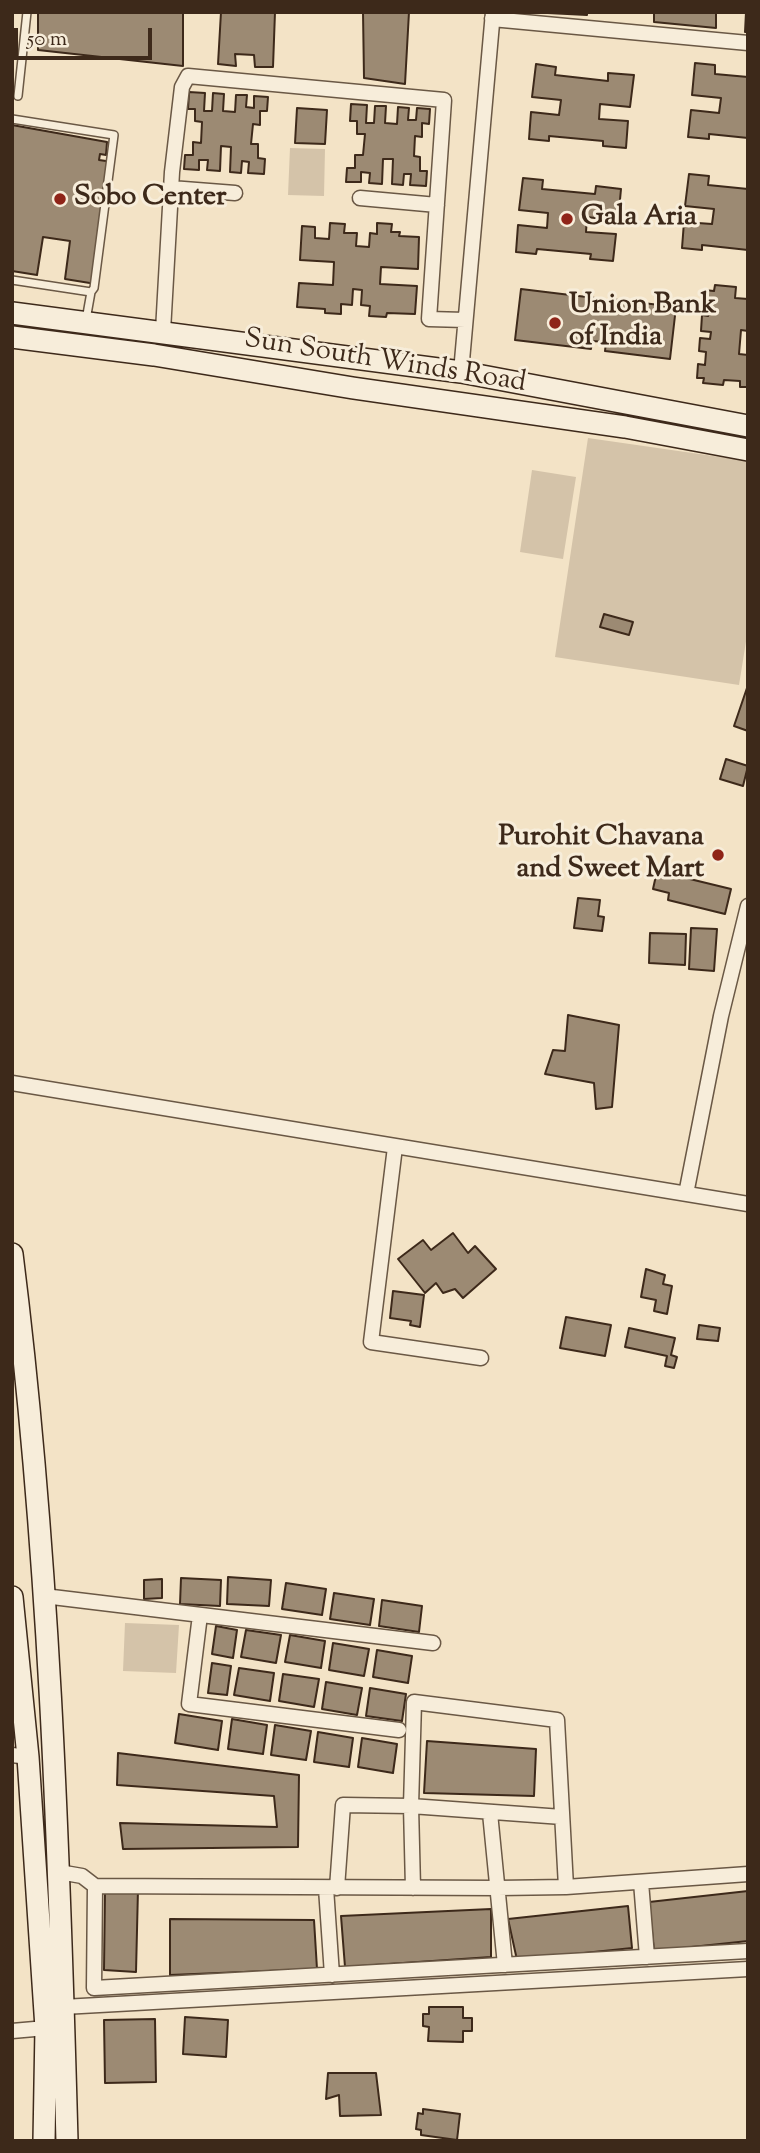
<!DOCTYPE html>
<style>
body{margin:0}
#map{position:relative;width:760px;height:2153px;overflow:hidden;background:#f3e3c6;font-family:"Sorts Mill Goudy",serif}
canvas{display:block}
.frame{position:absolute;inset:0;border:14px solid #3d291a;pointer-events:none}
.scale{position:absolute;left:14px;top:28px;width:138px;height:32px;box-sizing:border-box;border:4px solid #3d291a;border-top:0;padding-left:9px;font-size:21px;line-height:24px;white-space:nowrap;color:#3d291a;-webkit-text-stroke:5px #f7edda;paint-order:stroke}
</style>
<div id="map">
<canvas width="760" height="2153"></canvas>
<div class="frame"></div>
<div class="scale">50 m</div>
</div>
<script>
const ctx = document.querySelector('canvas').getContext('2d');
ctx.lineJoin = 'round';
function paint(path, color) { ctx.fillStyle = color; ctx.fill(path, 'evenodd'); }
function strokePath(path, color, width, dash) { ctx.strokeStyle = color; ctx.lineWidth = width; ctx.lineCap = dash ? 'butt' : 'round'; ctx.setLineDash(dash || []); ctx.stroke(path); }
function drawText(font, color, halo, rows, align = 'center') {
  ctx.font = font + ' "Sorts Mill Goudy",serif'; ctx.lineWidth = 6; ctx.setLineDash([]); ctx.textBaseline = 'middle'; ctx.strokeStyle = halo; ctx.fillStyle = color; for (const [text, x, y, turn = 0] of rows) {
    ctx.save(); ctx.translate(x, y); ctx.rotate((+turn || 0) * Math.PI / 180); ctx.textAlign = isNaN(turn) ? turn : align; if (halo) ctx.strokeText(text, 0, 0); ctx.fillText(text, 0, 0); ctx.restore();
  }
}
paint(new Path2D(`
 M290,148L325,149L324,196L288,195Z
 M588,438L748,461V629L739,685L555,657Z
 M532,470L576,477L563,559L520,552Z
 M125,1623L179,1625L176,1673L123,1671Z`), '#d4c3a9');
const building = new Path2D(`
 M38,12H183V66L38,50Z
 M221,12H275L273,67H255L254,55L235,54L236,66L218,64Z
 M363,12H409L405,84L364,78Z
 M528,12H587V15Z
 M654,12H716V28L654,22Z
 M746,12H748V32H745Z
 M695,63L715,65V74L748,77V138L709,134V139L688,137L691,110L719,113L721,98L692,95Z
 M536,64L556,67L555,75L608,81V73L634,75L630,107L600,104L599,119L628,121L626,148L603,146V141L549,136V141L529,139L531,112L559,115L561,100L532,97Z
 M189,92L205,93L204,111H212L213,93L224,94L223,111L235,112L236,95H247L246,107L254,108V96L268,97L267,111H260V125L253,124L251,144H258V158L265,159L264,174L248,173L249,162L242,161L241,173L230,172L231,147L221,146L220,171L207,170L208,160H199V170L184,169L185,155H193V142L201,143L202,122L195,121V109H188Z
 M351,104L367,105L366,123H374L375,106H386L385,123L397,124L398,107L409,108L408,120H416L417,108L430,109L429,124L422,123V137L415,136L414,156L420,157V171H427L426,186L410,185L411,174H404L403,185L392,184L393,159H383L382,184L369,183L370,173L361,172V182H346L347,168H355V155H363L365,134H357V121H350Z
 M297,108L327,110L325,144L295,143Z
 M12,125L107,142L106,155L100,154L99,160L113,162L96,284L65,279L70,241L43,237L37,275L12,271Z
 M689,174L709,176L708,185L748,189V250L702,245V250L682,248L684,222L712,224L714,209L685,206Z
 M523,178L543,180L542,189L595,194L596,186L621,189L618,221L587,217L586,232L616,234L613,261L590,259L591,254L537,249L536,254L516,252L518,225L547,228L548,213L519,210Z
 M330,223L345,224L344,233H357L356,246L369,247L370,233L377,234V223L392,224L391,232H400L399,236L419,237L418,269L381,267L380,284L417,286L415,314L387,313L386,317L369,316L370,306L361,305L362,290L353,289L352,305L341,304V314L325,313V309L297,307L299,283L333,285L334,262L300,260L302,226L315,227V238L329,239Z
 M715,285L736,287L735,298L748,299V331L741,330L739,354L748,355V387H740V381L724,380L723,385L703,383L704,378H697L698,364L705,365L706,352L699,351L700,338L710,339L711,332L701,331L702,315L708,316L709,305L703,304L704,290L714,291Z
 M521,289L595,298V306L609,308L610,299L676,307L670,359L605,351L606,342L592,341L591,349L515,340Z
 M604,614L633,622L629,635L600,627Z
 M748,685V731L734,726Z
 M726,759L748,766L743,786L720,779Z
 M657,871L731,889L725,914L668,900L669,893L653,889Z
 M578,898L600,900L598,916L604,917L602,931L574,928Z
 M691,928L717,929L714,971L689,969Z
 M650,933L686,934L685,965L649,963Z
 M568,1015L619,1025L612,1107L596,1109L594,1083L545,1074L553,1050L565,1051Z
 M453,1233L468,1253L475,1246L496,1269L463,1298L455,1289L443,1293L436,1283L425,1293L398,1259L423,1240L431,1250Z
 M646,1269L665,1275L663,1284L672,1286L667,1314L654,1311L656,1300L641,1297Z
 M393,1291L424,1295L420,1327L410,1325L411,1321L390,1318Z
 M566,1317L611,1325L605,1356L560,1348Z
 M699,1325L720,1328L718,1341L697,1339Z
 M629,1328L675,1338L671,1355L677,1357L674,1368L665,1366L667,1356L625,1347Z
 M228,1577L271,1580L269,1606L227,1604Z
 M181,1578L221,1580L220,1606L180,1604Z
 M162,1579V1598L144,1599V1580Z
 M286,1583L326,1589L322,1615L282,1609Z
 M334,1593L374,1599L370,1625L330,1619Z
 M382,1600L422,1606L419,1632L379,1626Z
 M216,1626L237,1630L233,1658L212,1654Z
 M246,1630L281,1635L276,1663L241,1657Z
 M290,1635L325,1641L321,1668L285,1662Z
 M333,1643L369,1649L364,1676L329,1670Z
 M377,1650L412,1656L408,1683L373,1677Z
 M212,1663L231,1666L227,1695L208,1693Z
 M239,1668L274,1673L270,1701L234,1695Z
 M283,1674L319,1679L314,1707L279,1701Z
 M326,1682L362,1688L357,1715L322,1709Z
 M370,1688L406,1694L402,1721L366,1716Z
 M179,1714L222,1721L218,1750L175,1743Z
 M232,1719L267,1725L263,1754L228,1749Z
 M275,1725L311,1731L306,1760L271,1755Z
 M318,1732L353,1738L349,1767L314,1762Z
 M362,1738L397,1744L393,1773L358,1767Z
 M427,1741L536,1749L534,1796L424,1793Z
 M118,1753L299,1775L298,1847L123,1849L120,1823L277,1827L274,1796L117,1785Z
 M138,1889L136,1972L104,1970L105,1890Z
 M748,1891V1941L654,1951L649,1902Z
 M628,1906L632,1948L517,1960L508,1919Z
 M491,1909V1957L345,1967L341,1916Z
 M170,1919L314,1920L317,1969L170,1975Z
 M429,2007H463V2018H472V2031H463V2042L428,2041L429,2027L423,2026V2014H429Z
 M185,2017L228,2020L226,2057L183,2054Z
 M155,2019L156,2082L105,2083L104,2020Z
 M328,2073H376L381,2115L340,2116L339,2095L326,2099Z
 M423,2109L460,2114L457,2140L421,2135V2130L416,2129L418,2113L423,2114Z`);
paint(building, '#9c8a73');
strokePath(building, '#3d291a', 2);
const lane = new Path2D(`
 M18,96L27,12
 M12,119L114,135L94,288L91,292
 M12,280L91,292L86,320`);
const street = new Path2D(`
 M492,19L748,43
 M171,188L235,193
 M360,198L437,205
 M163,331L172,172L182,87L188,76L444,100L429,319L465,320
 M461,372L493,12
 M12,1083L748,1204
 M395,1147L371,1342L481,1358
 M686,1194L721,1016L748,906
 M44,1596L433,1643
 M200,1615L189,1704L399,1730
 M12,1755L28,1757
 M490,1813L505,1965
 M59,1872L82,1876L95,1886L94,1988L748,1951
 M641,1882L647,1957
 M95,1886L498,1888L566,1887L748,1874
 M326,1888L332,1975
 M337,1888L343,1805L411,1806L414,1702L557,1720L566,1887
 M413,1888L411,1806L562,1817
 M63,2007L748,1969
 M12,2031L46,2028`);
const secondary = new Path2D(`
 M12,313L461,372L748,426
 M12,337L154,355L353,388L625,427L748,450
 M12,1254C49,1548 59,1845 67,2141
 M12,1597L28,1757L46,2028L44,2141`);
strokePath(lane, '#6a5845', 10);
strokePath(street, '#6a5845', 17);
strokePath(secondary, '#3d291a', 24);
strokePath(lane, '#f7edda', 7);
strokePath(street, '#f7edda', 14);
strokePath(secondary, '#f7edda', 21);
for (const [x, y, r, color] of [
 [60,199,7,"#8f2418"],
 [567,219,7,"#8f2418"],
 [555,323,7,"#8f2418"],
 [718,855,7,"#8f2418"]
]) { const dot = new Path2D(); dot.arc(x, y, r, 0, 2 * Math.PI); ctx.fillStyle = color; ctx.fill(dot); strokePath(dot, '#f7edda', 2.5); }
drawText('bold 28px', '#3d291a', '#f7edda', [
 ["Sobo Center",74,199],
 ["Gala Aria",581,219],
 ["Union Bank",569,307],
 ["of India",569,339],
 ["Purohit Chavana",704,839,"right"],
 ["and Sweet Mart",704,871,"right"]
], 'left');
drawText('28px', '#3d291a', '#f7edda', [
 ["Sun South Winds Road",385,363,9]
]);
</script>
